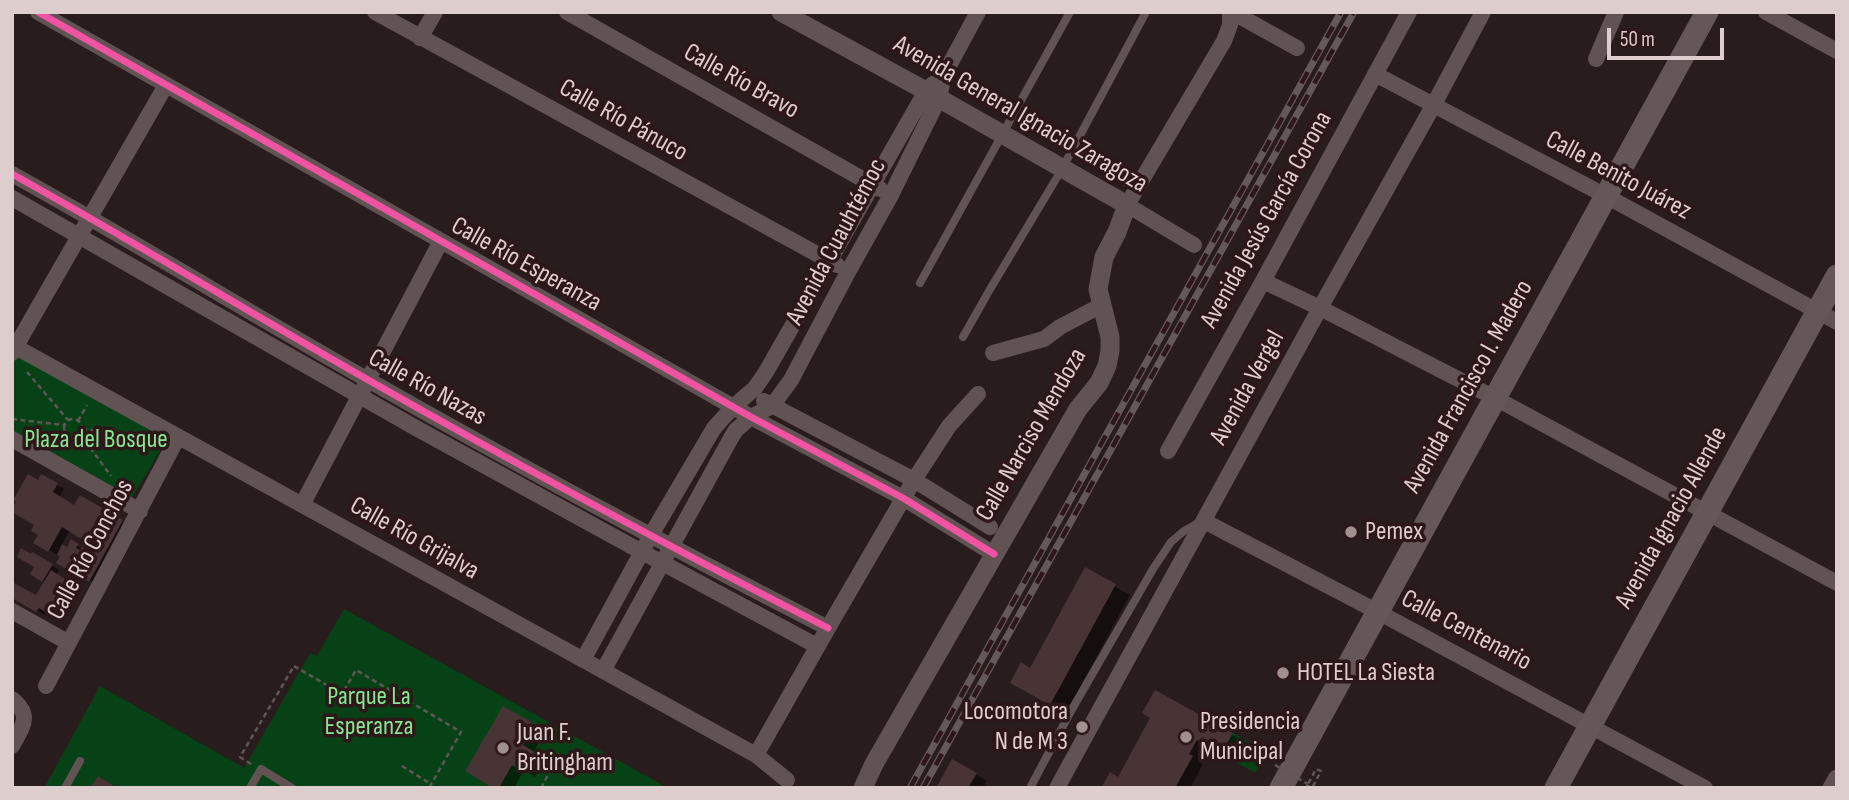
<!DOCTYPE html>
<meta charset="utf-8">
<style>
body{margin:0}
#map{position:relative;width:1849px;height:800px;overflow:hidden;background:#291c1d;font-family:"Sofia Sans Condensed",sans-serif}
canvas{display:block}
.frame{position:absolute;inset:0;border:14px solid #decdcd;pointer-events:none}
.scale{position:absolute;left:1607px;top:28px;width:117px;height:32px;box-sizing:border-box;border:4px solid #decdcd;border-top:0;padding-left:9px;font-size:21px;line-height:24px;white-space:nowrap;color:#decdcd;-webkit-text-stroke:5px #2e1718;paint-order:stroke}
</style>
<div id="map">
<canvas width="1849" height="800"></canvas>
<div class="frame"></div>
<div class="scale">50 m</div>
</div>
<script>
const ctx = document.querySelector('canvas').getContext('2d');
ctx.lineJoin = 'round';
function paint(path, color) { ctx.fillStyle = color; ctx.fill(path, 'evenodd'); }
function strokePath(path, color, width, dash) { ctx.strokeStyle = color; ctx.lineWidth = width; ctx.lineCap = dash ? 'butt' : 'round'; ctx.setLineDash(dash || []); ctx.stroke(path); }
function drawText(font, color, halo, rows, align = 'center') {
  ctx.font = font + ' "Sofia Sans Condensed",sans-serif'; ctx.lineWidth = 7; ctx.setLineDash([]); ctx.textBaseline = 'middle'; ctx.strokeStyle = halo; ctx.fillStyle = color; for (const [text, x, y, turn = 0] of rows) {
    ctx.save(); ctx.translate(x, y); ctx.rotate((+turn || 0) * Math.PI / 180); ctx.textAlign = isNaN(turn) ? turn : align; if (halo) ctx.strokeText(text, 0, 0); ctx.fillText(text, 0, 0); ctx.restore();
  }
}
paint(new Path2D(`
 M12,354L167,439L130,501L12,434Z
 M344,609L668,788H44L100,686L244,768L310,653L317,656Z
 M1233,733L1267,752L1255,773L1221,754Z`), '#064215');
paint(new Path2D(`
 M42,476L64,489L59,498L75,507L80,498L129,526L97,584L59,562L63,556L57,553L56,554L36,543L40,534L39,482ZM70,530L98,548L94,556L71,542L67,549L61,546Z
 M33,554L59,570L56,575L75,586L57,616L47,611L44,615L12,596L36,598L46,582L32,574L36,566L32,556Z
 M1085,570L1130,595L1066,713L1012,683L1031,670Z
 M1155,692L1243,741L1234,759L1209,745L1200,762L1203,764L1190,788H1103L1119,779L1153,718Z
 M504,708L545,732L533,753L545,760L535,777L524,770L514,788H497Z
 M953,761L987,781L983,788H938Z`), '#0007');
paint(new Path2D(`
 M28,474L38,480L41,474L58,483L53,492L74,505L80,495L123,520L89,582L56,563L60,556L57,555L62,544L67,547L71,539L79,544L76,548L80,550L82,547L93,553L96,548L86,543L92,533L88,531L83,540L62,527L48,552L33,543L38,535L31,531L34,525L12,512V508L16,502L13,500Z
 M21,548L31,554L32,552L53,564L42,582L30,574L34,567L17,557Z
 M1085,567L1116,584L1050,705L1010,683L1021,662L1030,668Z
 M51,570L68,581L49,614L39,608L36,612L12,598V587L14,583L36,595Z
 M1155,690L1233,733L1221,754L1197,740L1189,754L1193,756L1175,788H1101L1110,772L1118,777L1150,718L1142,713Z
 M503,706L535,724L523,745L535,752L523,771L512,765L499,788H493L465,771Z
 M952,759L977,773L968,788H936Z
 M98,776L117,788H90Z`), '#483335');
strokePath(new Path2D(`
 M27,372L68,420
 M64 428a9 9 0 1 1 18 0a9 9 0 1 1-18 0Z
 M12,419L64,425
 M78,421L87,405
 M82,429L143,436
 M80,434L111,476
 M62,450L69,438
 M251,764L240,757L294,666L342,694L356,670L461,732L429,788
 M402,766L431,784
 M1306,785L1312,788L1321,771L1316,769L1308,784
 M541,788L561,751`), '#615556', 2.5, [5, 3.5]);
strokePath(new Path2D(`
 M920,283L1070,12
 M963,337L989,291L1062,169L1146,12
 M65,788L80,761
 M250,788L261,769L292,788
 M1030,788L1071,711L1153,569L1171,542L1184,531L1200,522`), '#615354', 8);
strokePath(new Path2D(`
 M38,12L751,417L903,498L994,554
 M375,12L837,265
 M567,12L880,189
 M1232,12L1297,48
 M1766,12L1837,51
 M420,38L435,12
 M1596,59L1616,12
 M1375,74L1606,196L1837,322
 M12,174C133,241 250,313 370,381C521,467 674,549 828,628
 M12,198L416,428L642,552L817,646
 M1194,245L1127,205L1224,41L1230,25V12
 M1263,281L1320,308L1495,398L1837,583
 M12,345L756,755L787,780
 M12,353L166,85
 M993,353L1044,339L1060,327L1102,305
 M764,401L914,480L990,527
 M12,439L140,511
 M1168,451L1263,281L1409,12
 M302,505L441,241
 M1204,521L1378,612L1705,788
 M12,611L69,643
 M583,660L651,535L714,428L733,407L755,388L766,372L910,119L926,91L933,84
 M603,671L731,438L736,430L751,417L772,406L791,380L848,272L891,195L939,98L944,75L978,12
 M46,686L178,437
 M12,699C33,716 22,727 12,746
 M756,755L828,628L914,480L949,426L978,394
 M1057,788L1320,308L1433,106L1483,12`), '#615354', 16);
strokePath(new Path2D(`
 M781,12L926,91L1127,205L1117,232L1104,257L1098,289L1110,337V351L1107,366L1099,383L1078,409L874,764L863,788
 M1832,788L1837,779`), '#615354', 19);
strokePath(new Path2D(`
 M1281,788L1707,12
 M1556,788L1837,276`), '#655657', 23);
const rail = new Path2D(`
 M910,788L1341,12
 M923,788L1354,12`);
strokePath(rail, '#645859', 7);
strokePath(rail, '#2e1718', 4.5, [13]);
strokePath(new Path2D(`
 M1275,765L1308,784`), '#615556', 2.5, [5, 3.5]);
strokePath(new Path2D(`
 M38,12L751,417L903,498L994,554
 M12,174C133,241 250,313 370,381C521,467 674,549 828,628`), '#f153a3', 7);
for (const [x, y, r, color] of [
 [1351,532,7,"#9f8f8f"],
 [1283,673,7,"#9f8f8f"],
 [1082,727,7,"#9f8f8f"],
 [1186,737,7,"#9f8f8f"],
 [503,748,7,"#9f8f8f"]
]) { const dot = new Path2D(); dot.arc(x, y, r, 0, 2 * Math.PI); ctx.fillStyle = color; ctx.fill(dot); strokePath(dot, '#2e1718', 2.5); }
drawText('26px', '#decdcd', '#2e1718', [
 ["Calle Río Bravo",741,82,29],
 ["Avenida General Ignacio Zaragoza",1020,115,30],
 ["Calle Río Pánuco",623,121,29],
 ["Calle Benito Juárez",1618,176,28],
 ["Avenida Jesús García Corona",1267,220,-61],
 ["Avenida Cuauhtémoc",837,242,-62],
 ["Calle Río Esperanza",526,265,29],
 ["Avenida Francisco I. Madero",1469,387,-61],
 ["Calle Río Nazas",427,388,29],
 ["Avenida Vergel",1248,388,-61],
 ["Calle Narciso Mendoza",1032,435,-60],
 ["Avenida Ignacio Allende",1672,518,-61],
 ["Calle Río Grijalva",414,539,29],
 ["Calle Río Conchos",91,550,-62],
 ["Calle Centenario",1466,631,28]
]);
drawText('26px', '#87e692', '#2e1718', [
 ["Plaza del Bosque",96,440],
 ["Parque La",369,697],
 ["Esperanza",369,727]
]);
drawText('26px', '#decdcd', '#2e1718', [
 ["Pemex",1365,532],
 ["HOTEL La Siesta",1297,673],
 ["Locomotora",1068,712,"right"],
 ["N de M 3",1068,742,"right"],
 ["Presidencia",1200,722],
 ["Municipal",1200,752],
 ["Juan F.",517,733],
 ["Britingham",517,763]
], 'left');
</script>
